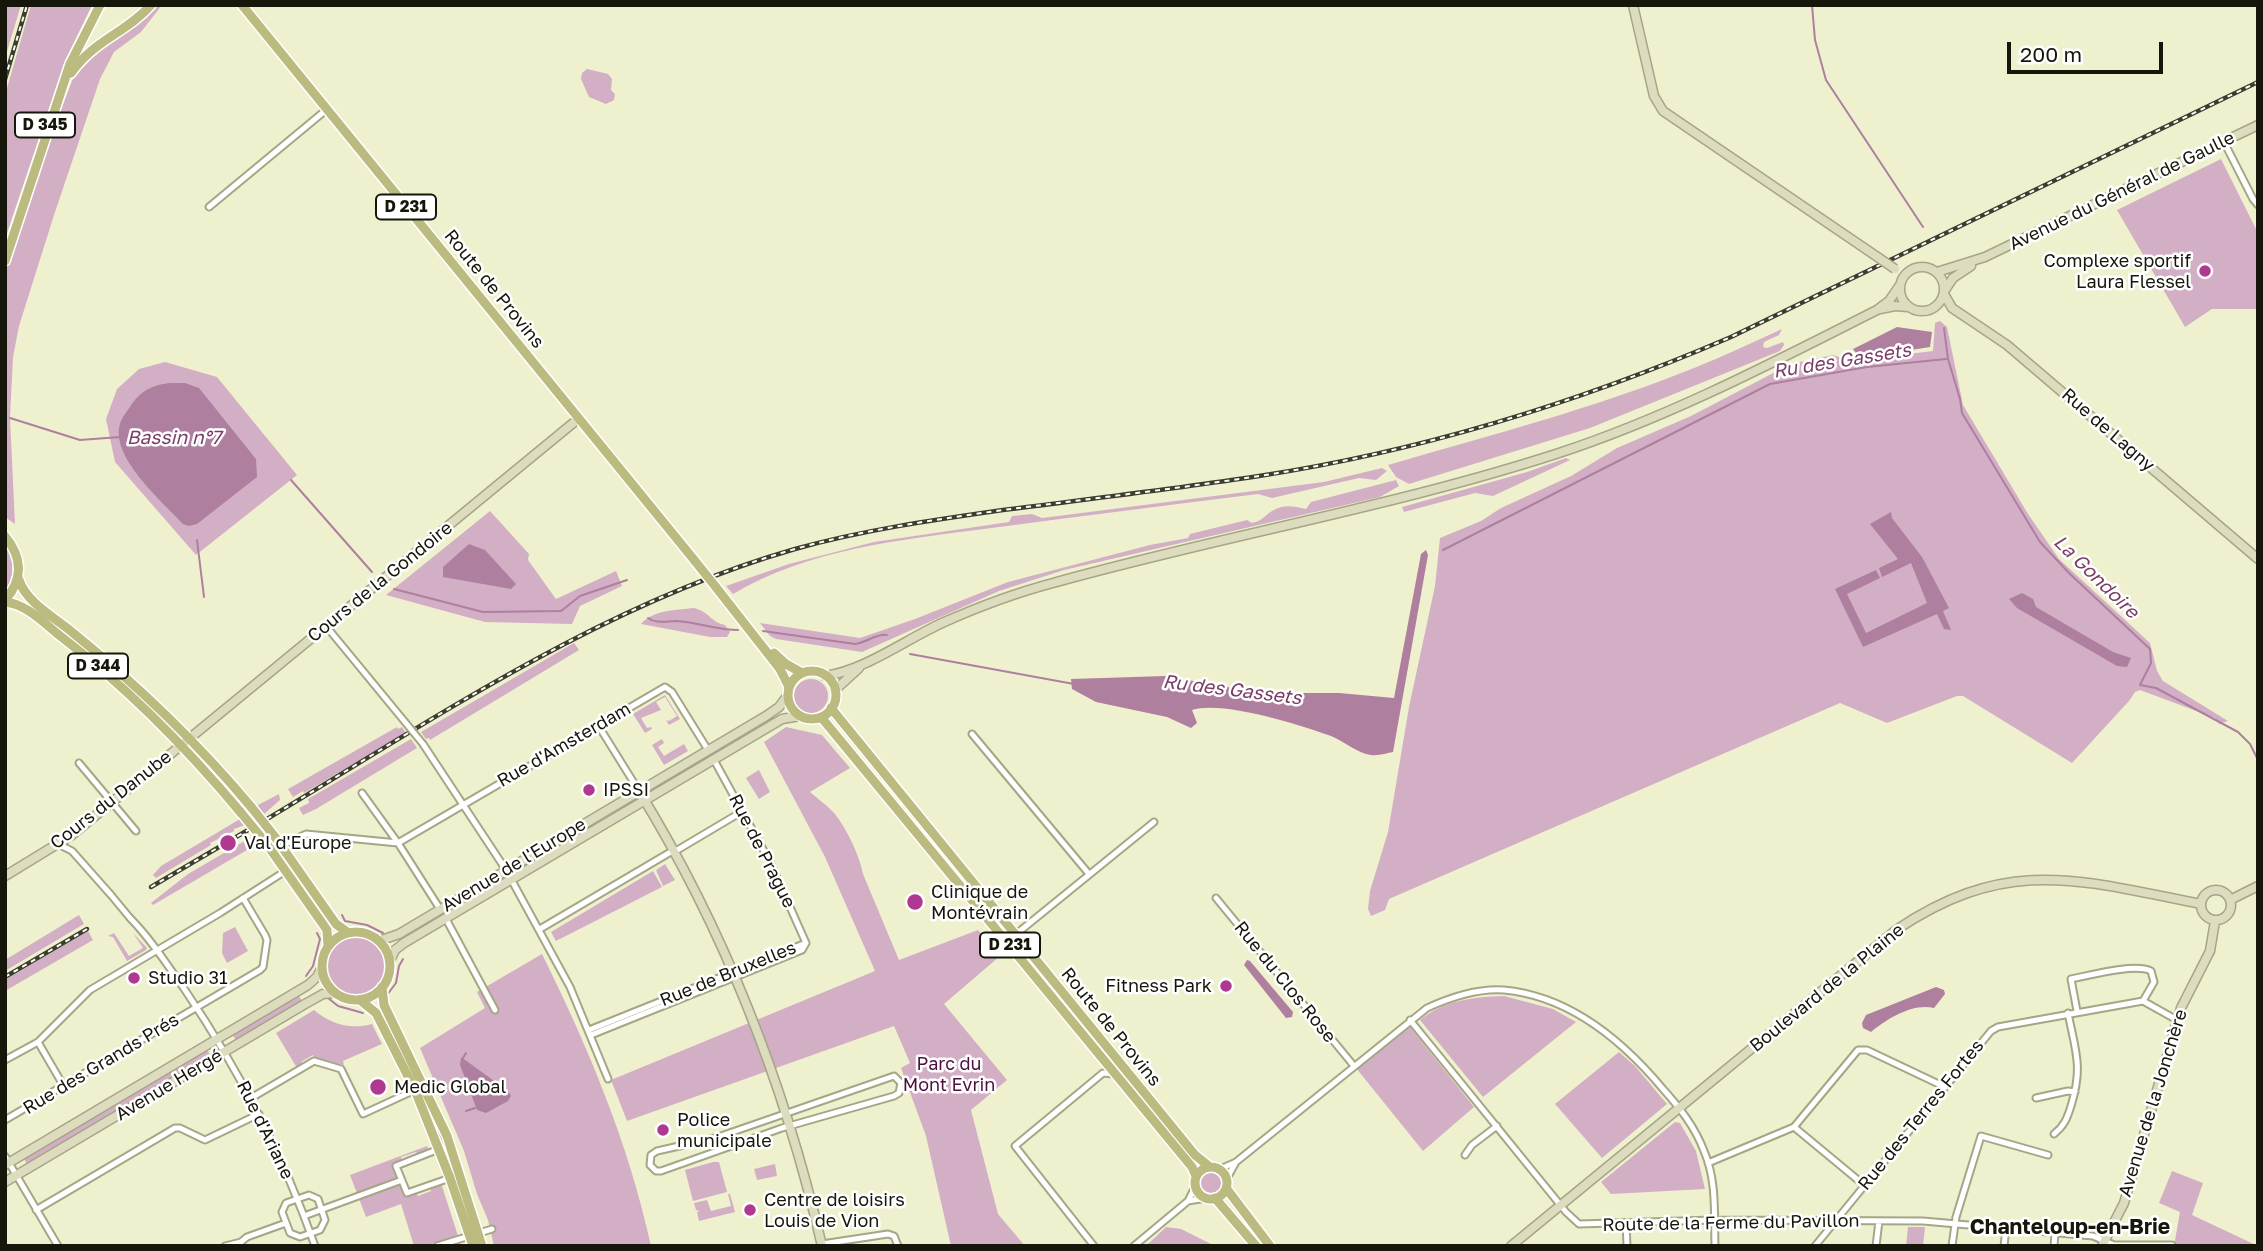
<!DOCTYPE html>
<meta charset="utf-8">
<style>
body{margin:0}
#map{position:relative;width:2263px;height:1251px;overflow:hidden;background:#eff1ce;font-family:"Golos Text",sans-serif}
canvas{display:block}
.frame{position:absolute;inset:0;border:7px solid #16160a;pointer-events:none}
.scale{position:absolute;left:2007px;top:42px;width:156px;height:32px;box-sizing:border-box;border:4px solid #16160a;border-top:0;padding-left:9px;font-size:21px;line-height:24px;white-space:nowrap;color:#16160a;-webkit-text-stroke:5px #fff;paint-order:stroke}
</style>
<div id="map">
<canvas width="2263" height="1251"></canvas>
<div class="frame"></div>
<div class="scale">200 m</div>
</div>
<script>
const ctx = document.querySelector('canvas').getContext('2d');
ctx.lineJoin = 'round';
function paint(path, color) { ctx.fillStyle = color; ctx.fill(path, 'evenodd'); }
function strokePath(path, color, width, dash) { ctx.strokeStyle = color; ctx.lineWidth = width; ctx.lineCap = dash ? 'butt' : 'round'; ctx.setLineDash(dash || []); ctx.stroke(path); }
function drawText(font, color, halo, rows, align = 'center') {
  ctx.font = font + ' "Golos Text",sans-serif'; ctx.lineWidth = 5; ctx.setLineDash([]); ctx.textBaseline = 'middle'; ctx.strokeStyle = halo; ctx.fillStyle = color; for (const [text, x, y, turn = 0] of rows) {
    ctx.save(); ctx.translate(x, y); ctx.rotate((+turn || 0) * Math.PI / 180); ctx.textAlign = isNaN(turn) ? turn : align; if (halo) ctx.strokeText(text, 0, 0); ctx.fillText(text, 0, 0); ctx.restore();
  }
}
paint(new Path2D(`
 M5,5H21L5,58Z
 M31,5H92L65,61L5,239V95Z
 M155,5H162L141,32L114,52L100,79L54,215L19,326L13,357L10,418L15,524L5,517V271L44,153L72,81L87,56L150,13Z
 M587,69L608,74L612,79L611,90L615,94L614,100L606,104L589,97L581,79L582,73Z
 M2221,159L2258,233V309H2212L2185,327L2117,210Z
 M1940,321L1947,327L1963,405L2028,514L2059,559L2150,643L2157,671L2163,681L2228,721L2219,724L2215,718L2140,690L2135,692L2129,701L2072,763L1963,696H1957L1887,723L1840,703L1389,899L1385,910L1371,916L1368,909L1370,891L1388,832L1409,707L1435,586L1440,538L1481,521L1501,508L1571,476L1617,448L1691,416L1779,370L1800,362L1833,355L1851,361L1933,351L1935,323Z
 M1782,329L1779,335L1764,342L1763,347L1767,348L1783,342L1784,345L1780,351L1590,428L1409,484L1396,477L1388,465C1491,435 1595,408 1694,368C1724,356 1753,342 1782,329Z
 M165,362L217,377L297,475L196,555L115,462L106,419L117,389L139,369Z
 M1566,458L1570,460L1493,496L1475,493L1404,512L1402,507L1527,472Z
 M1382,468L1387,471L1376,480L1359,478L1272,498L1258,494C1167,505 1075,517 984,529C899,540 809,549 733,594L726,586L789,564L874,542L1009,522L1012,516L1032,514L1042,518L1324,482Z
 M1396,480L1399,486L1380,497L1064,570L999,591L862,652L776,639L770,636L760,623L860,638L915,619L1008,582L1150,545L1188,538L1190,534L1247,520L1252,523C1262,521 1264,516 1272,511C1284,504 1293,506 1306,509L1311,502Z
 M490,511L529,554L528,560L556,599L616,571L622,586L580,606L572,624L485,622L386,595Z
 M5,544C15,561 15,575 5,592Z
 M694,608C710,612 710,622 725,625L730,632L727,637H710L641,624C652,610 677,610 694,608Z
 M574,643L579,650L430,740L429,738L426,739L421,732Z
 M794 696a17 17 0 1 1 34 0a17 17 0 1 1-34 0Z
 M665,695L680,719L669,725L666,720L669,721L677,716L665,697L656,702L661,710L641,718L647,728L651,727L652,729L645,733L633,714Z
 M397,727L398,729L402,727L406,733L304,793L303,791L293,797L288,789Z
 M786,727L822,735L850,768L810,792C818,799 828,806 835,814C847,830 859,854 863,874L899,960L978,930L1000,956L944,1004L1007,1080L971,1110L998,1214L1025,1246H951L926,1136L901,1068L910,1063L894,1026L627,1121L611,1080L875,971L825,857L764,742Z
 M411,739L417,748L316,809L303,815L299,808L309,803L308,799Z
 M662,739L664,743L658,747L664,756L684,744L688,751L664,765L652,745Z
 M759,770L770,792L759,799L746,778Z
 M279,794L280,800L263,815L256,806Z
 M240,819L245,825L234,829V831L210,843L211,845L156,878L153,875L161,866Z
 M253,836L259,843L153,905L151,903L188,874Z
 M665,864L675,880L663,886L656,870Z
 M653,871L662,887L556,941L551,932Z
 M79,915L84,924L5,971V960Z
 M235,927L248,951L227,963L222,953L223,933Z
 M88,931L93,940L5,991V980Z
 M114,933L129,956L143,948L133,933L147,948L146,950L127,961L113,937L108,936Z
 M326 966a30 30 0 1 1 60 0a30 30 0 1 1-60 0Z
 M542,954C588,1047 629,1144 651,1246H494L488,1220L477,1194L464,1151L420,1048L485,1008L477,992Z
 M298,994L303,1003L237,1042L232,1034Z
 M1504,996L1553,1009L1576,1022L1483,1097L1420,1020C1444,1000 1474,997 1504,996Z
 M314,1010C331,1024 350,1030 372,1024L382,1044L343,1061L344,1065L314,1058L313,1055L301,1062L303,1065L297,1068L276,1033Z
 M386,1017L433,1114L456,1172L470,1222L458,1186L383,1019Z
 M1410,1027L1474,1107L1423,1151L1356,1068Z
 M206,1048L211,1057L28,1166L23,1157Z
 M1619,1052L1635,1066L1667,1104L1602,1158L1555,1104Z
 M1675,1122L1680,1123L1696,1151L1705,1189L1611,1194L1601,1182Z
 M427,1146L429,1151L418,1155L416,1152L401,1157L402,1161L394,1165L406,1196L416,1192L418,1196L431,1191L430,1187L441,1183L458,1236L425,1246H414L401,1204L366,1217L350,1175Z
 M713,1162H719L727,1192L693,1201L685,1170Z
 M775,1164L777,1176L757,1180L754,1169Z
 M1199 1182a12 12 0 1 1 24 0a12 12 0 1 1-24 0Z
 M2172,1171L2203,1183L2192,1215L2258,1246H2174L2180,1212L2159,1203Z
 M728,1194H730L735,1212L699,1221L697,1212L700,1211L696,1210L694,1203L707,1200L711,1211L731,1206Z
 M1166,1227L1181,1229L1215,1246H1146Z
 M1908,1227H1925L1923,1246H1906Z`), '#d3afc6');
paint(new Path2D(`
 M1897,327L1932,332L1930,347L1905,351L1856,353L1853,349Z
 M170,383H185L199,388L256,459L257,477L197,524L189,526L183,524C162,501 107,455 121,421C123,416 127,411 130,407C140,391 152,385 170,383Z
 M1891,512L1892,518L1922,557L1949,608L1943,611L1951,630L1944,629L1937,614L1863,647L1835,589L1876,570L1880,578L1847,594L1866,633L1927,603L1911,563L1882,577L1879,568L1898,559L1870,524Z
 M469,544L485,550L516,584L511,589L443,577V567Z
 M1426,550L1428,555L1393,752C1387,753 1378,756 1371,755C1358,754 1344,741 1331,736C1301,725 1222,700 1192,710L1197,723L1191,728L1167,717L1096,702L1072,689L1071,679L1165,676L1261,693H1339L1394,698L1421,554Z
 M2022,593L2033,599L2036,607L2113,652L2131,658L2127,667L2117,666L2017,608L2009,599Z
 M1247,960L1250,961L1293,1012L1292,1017L1286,1018L1244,965Z
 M1936,987L1944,990L1945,994L1934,1008C1912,1003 1887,1019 1871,1032L1863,1028L1862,1023L1866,1015Z
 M461,1057L508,1091L511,1096L508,1101L486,1113L477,1110L460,1065Z`), '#ae7f9e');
strokePath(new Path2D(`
 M1812,5L1815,40L1826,80L1923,227
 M1944,328L1948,359L1960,399L1962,413L2040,542L2070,574L2150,649L2151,663L2140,685L2156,688L2238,732L2250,744L2258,760
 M10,418L80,440L120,437
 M291,480L372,572
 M197,540L204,597
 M1443,550L1770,384L1867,367L1946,359
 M394,589L483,612L561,611L580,596L627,580
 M648,618C656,624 666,621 676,621C697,622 717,630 738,630
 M763,631L855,644C866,643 877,633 887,635
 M910,654L1074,684
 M342,915L345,921L367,925L383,933
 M306,976L313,966L320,939L317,933
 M387,995L396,983L399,966L403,959
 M328,998L338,1006L363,1013
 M463,1058L466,1053
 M466,1111L475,1108`), '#ae7f9e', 2);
const street = new Path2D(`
 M2224,142L2253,199L2258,205
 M209,207L326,110
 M326,626L405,722
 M598,725L639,791
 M972,734L1089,874
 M423,744L506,870
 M714,760L770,862L806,943
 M79,763L136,831
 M362,793L398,843L440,909
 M58,844L72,851L111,895
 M281,846L306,834L398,843L665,687L672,692L708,750
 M674,852L743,811
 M511,879L570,987L608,1079
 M1216,898L1354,1066
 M130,918C151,939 168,966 185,990C239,1070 283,1155 315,1246
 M446,919L495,1010
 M540,929L674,850
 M1015,935L1154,822
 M2077,1011L2071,979C2091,975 2135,963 2151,971L2154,982L2143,1001
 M1410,1020L1566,1212L1579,1224L1714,1220L1923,1221L2093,1236L2114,1245H2172
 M589,1030L806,943
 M591,1035L802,950L806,943
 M38,1042L63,1085
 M5,1060L38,1042L90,990L220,913L287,870
 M894,1076L901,1083L899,1093L894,1096L782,1128L661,1171H656L650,1165L651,1155L657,1151L715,1138Z
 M251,1098L314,1061L341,1069L363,1114L415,1090
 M2036,1098L2068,1091L2075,1092
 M5,1120L260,970L263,967L267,940L265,935L243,898
 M1794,1127L1864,1185
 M2054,1134C2064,1126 2067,1119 2071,1106C2083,1067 2076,1053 2068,1013
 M439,1149L396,1166L407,1193L450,1178
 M1465,1155L1472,1145L1497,1126
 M5,1156L58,1246
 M1708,1163L1794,1127L1858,1050H1867L1945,1087
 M1220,1169L1236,1162L1427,1008C1451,997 1477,988 1504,990C1569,996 1623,1041 1663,1089C1680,1108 1695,1127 1704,1151C1717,1181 1714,1214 1715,1246
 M1226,1180L1236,1162
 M309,1195L318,1199L325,1220L320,1230L300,1237L290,1233L282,1212L286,1203Z
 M1188,1201L1195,1187
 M36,1210L175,1128H180L205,1140L259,1114
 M304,1216L402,1180
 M1626,1223L1627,1246
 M822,1244L888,1234L894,1236L898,1246
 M225,1246L241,1242L247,1237L286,1223
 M437,1246L492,1229
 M1094,1246L1015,1146L1103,1073L1114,1074
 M1134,1246L1188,1201L1206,1198
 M1815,1246L1991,1031L1998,1027L2143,1001L2177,1020
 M1876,1246L1879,1221
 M1952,1246L1956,1217L1981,1136L2048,1155
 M2004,1246L2006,1228
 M2054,1246L2055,1233`);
const secondary = new Path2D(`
 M1633,5L1654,96L1663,111L1879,258
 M1900 289a22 22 0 1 1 44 0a22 22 0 1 1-44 0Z
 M1937,272L1985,257L2258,125
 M1945,290L1953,278L1971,266
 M1944,294L1952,308L2007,345L2258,559
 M1880,309L1895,306L1908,307
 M825,676C865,670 905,640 942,623C978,607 1015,593 1053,583C1221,536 1393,507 1559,453C1669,417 1774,362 1877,310L1889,301L1900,285
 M835,690L859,668
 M639,791C725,931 785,1086 822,1246
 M5,876L72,835L578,419
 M2201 905a15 15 0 1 1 30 0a15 15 0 1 1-30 0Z
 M2230,900L2258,886
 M379,941L399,934L766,716L779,707L788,695
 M390,961L395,950L404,943L782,719L800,716
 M5,1165L308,985L317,977L321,969
 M5,1182L305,1004L323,994L334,993
 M1511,1246L1896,930C2008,855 2079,880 2201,904
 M2102,1246L2124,1203L2181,1008L2210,951L2215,921`);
const primary = new Path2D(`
 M242,5L695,561
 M71,73C94,40 126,33 151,5
 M5,261L70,64L100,5
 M5,536C22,557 24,579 5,600
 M19,580C26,601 50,615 67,628C134,682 197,742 252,808
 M715,586L780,669L789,687
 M5,602C26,604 43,622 59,635C127,687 187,748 242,814
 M774,653L786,664L802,673
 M788 695a24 24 0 1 1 48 0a24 24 0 1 1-48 0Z
 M831,708L1195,1155L1210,1167
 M821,717L1192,1167L1196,1176
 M275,837L336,924L347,932
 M266,843L327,930L328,946
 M322 966a34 34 0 1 1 68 0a34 34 0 1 1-68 0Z
 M382,987L384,1005L447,1136L482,1246
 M360,1000L376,1013L415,1090L450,1178L473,1246
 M1195 1183a16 16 0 1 1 32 0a16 16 0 1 1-32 0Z
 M1226,1188L1270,1246
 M1215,1198L1256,1246`);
strokePath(street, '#a5a686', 9);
strokePath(secondary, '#a5a686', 11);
strokePath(primary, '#fff', 12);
strokePath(street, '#fff', 5);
strokePath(secondary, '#dddcbf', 8);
strokePath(primary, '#bbba7f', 9);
const rail = new Path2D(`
 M5,79L27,5
 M267,819C437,717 603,604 795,549C863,530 933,520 1003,510C1088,499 1174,489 1259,476C1422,451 1580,402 1731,337L2258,82
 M151,887L248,830
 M5,977L87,929`);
strokePath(rail, '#3c3d2d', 4.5);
strokePath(rail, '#fff', 2, [5]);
const streetBridge = new Path2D(`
 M405,722L423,744
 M111,895L130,918`);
const secondaryBridge = new Path2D(`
 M1879,258L1895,269`);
const primaryBridge = new Path2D(`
 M695,561L715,586
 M252,808L275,837
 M242,814L266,843`);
strokePath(streetBridge, '#a5a686', 9, []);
strokePath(secondaryBridge, '#a5a686', 11, []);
strokePath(primaryBridge, '#fff', 12, []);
strokePath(streetBridge, '#fff', 5);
strokePath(secondaryBridge, '#dddcbf', 8);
strokePath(primaryBridge, '#bbba7f', 9);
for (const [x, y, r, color] of [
 [2205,271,7,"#af3990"],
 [589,790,7,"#af3990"],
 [228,843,9,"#af3990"],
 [915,902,9,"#af3990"],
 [134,978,7,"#af3990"],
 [1226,986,7,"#af3990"],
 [378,1087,9,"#af3990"],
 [663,1130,7,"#af3990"],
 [750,1210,7,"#af3990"]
]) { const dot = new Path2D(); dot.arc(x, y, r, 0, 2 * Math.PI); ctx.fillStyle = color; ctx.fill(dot); strokePath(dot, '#fff', 2.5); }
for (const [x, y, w] of [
 [45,125,60],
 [406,207,60],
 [98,666,60],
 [1010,945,60]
]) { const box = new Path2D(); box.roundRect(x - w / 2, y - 12.5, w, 25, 5); ctx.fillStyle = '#fff'; ctx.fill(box); strokePath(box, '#16160a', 2); }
drawText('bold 16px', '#16160a', null, [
 ["D 345",45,125],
 ["D 231",406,207],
 ["D 344",98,666],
 ["D 231",1010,945]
]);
drawText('18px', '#16160a', '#fff', [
 ["Avenue du Général de Gaulle",2122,191,-26],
 ["Route de Provins",494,289,51],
 ["Rue de Lagny",2108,430,41],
 ["Cours de la Gondoire",380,582,-39],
 ["Rue d'Amsterdam",564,745,-30],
 ["Cours du Danube",111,800,-38],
 ["Rue de Prague",762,851,63],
 ["Avenue de l'Europe",514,865,-31],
 ["Rue de Bruxelles",728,974,-22],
 ["Rue du Clos Rose",1285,982,51],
 ["Boulevard de la Plaine",1827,988,-39],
 ["Route de Provins",1111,1027,51],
 ["Rue des Grands Prés",101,1064,-31],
 ["Avenue Hergé",169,1085,-31],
 ["Avenue de la Jonchère",2153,1103,-73],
 ["Rue des Terres Fortes",1921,1115,-51],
 ["Rue d'Ariane",265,1130,64],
 ["Route de la Ferme du Pavillon",1731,1223,-1]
]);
drawText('18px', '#16160a', '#fff', [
 ["Complexe sportif",2191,261,"right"],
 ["Laura Flessel",2191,282,"right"],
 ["IPSSI",603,790],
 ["Val d'Europe",244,843],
 ["Clinique de",931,892],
 ["Montévrain",931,913],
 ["Studio 31",148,978],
 ["Fitness Park",1212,986,"right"],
 ["Medic Global",394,1087],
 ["Police",677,1120],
 ["municipale",677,1141],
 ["Centre de loisirs",764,1200],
 ["Louis de Vion",764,1221]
], 'left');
drawText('18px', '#4c123d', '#fff', [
 ["Parc du",949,1064],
 ["Mont Evrin",949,1085]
]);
drawText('italic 19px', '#7a3d68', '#fff', [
 ["Ru des Gassets",1842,361,-9],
 ["Bassin n°7",174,438],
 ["La Gondoire",2096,577,44],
 ["Ru des Gassets",1232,690,7]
]);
drawText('bold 21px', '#16160a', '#fff', [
 ["Chanteloup-en-Brie",2070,1227]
]);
</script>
